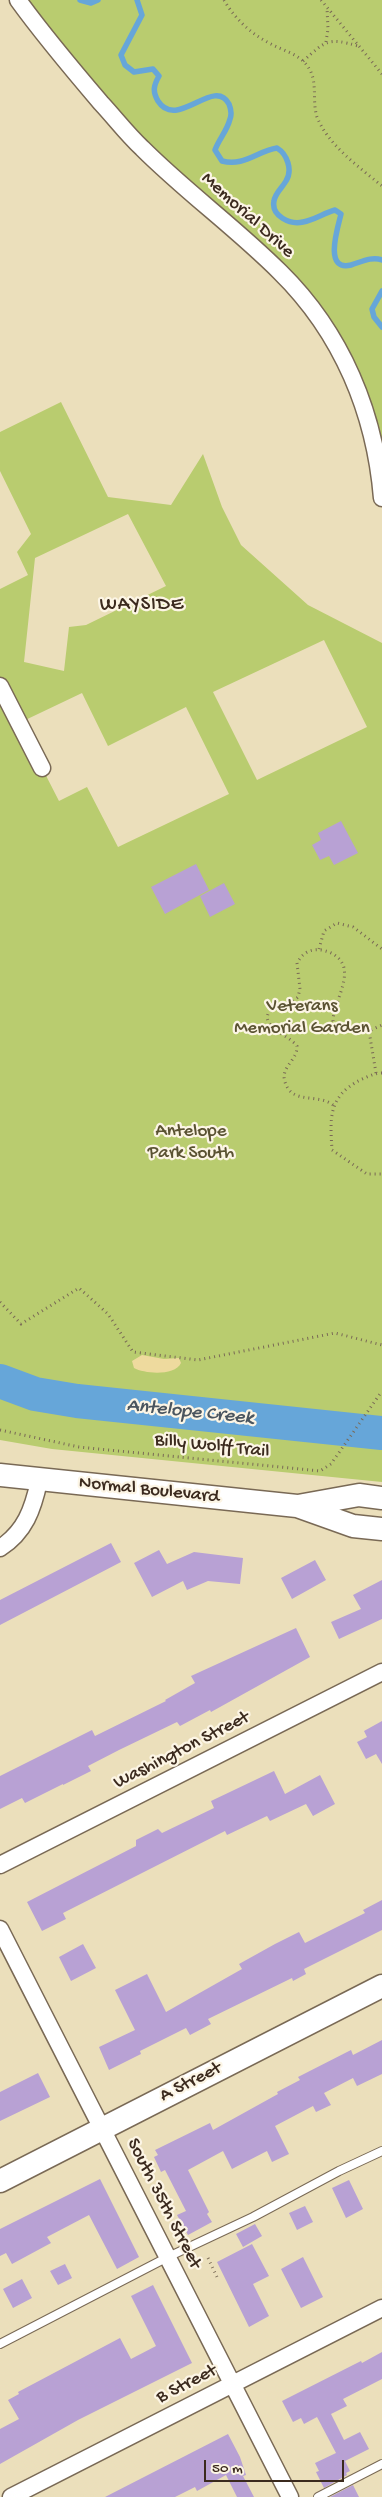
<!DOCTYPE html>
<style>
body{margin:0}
#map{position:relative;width:382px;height:2497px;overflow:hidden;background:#ebdfbb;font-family:"Gochi Hand",sans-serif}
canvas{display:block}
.scale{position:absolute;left:204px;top:2460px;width:140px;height:22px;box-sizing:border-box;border:2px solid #3b2a1e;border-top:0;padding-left:6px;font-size:15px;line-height:18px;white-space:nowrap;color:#3b2a1e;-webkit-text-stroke:4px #fcf5e5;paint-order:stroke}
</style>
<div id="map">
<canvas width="382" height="2497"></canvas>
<div class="scale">50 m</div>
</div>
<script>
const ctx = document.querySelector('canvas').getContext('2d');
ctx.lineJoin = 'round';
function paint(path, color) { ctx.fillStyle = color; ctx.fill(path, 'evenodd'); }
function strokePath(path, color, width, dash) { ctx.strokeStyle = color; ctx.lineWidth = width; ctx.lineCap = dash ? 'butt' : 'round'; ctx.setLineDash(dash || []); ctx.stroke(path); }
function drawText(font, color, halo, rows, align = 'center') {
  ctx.font = font + ' "Gochi Hand",sans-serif'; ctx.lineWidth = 4.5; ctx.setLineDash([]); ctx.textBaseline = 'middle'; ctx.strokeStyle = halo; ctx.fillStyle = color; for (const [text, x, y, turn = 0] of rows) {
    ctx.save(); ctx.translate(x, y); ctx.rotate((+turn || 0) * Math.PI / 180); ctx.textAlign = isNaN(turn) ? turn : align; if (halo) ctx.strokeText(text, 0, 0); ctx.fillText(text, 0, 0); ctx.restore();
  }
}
paint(new Path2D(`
 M18,0H382V498L375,447L321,321L188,190Z
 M61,402L108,497L171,505L203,454L222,507L241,545L308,605L382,643V1482L52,1449L0,1440V589L28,575L17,552L31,534L0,471V432ZM128,514L166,586L86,625L69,627L64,671L24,662L35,558ZM324,640L367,727L257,780L213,692ZM82,693L108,746L186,707L229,794L118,847L87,787L59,801L19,723Z`), '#b9cc6f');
paint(new Path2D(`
 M142,1355L164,1359L179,1358L181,1363C175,1376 145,1374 134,1368L132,1361Z`), '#eeda9e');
strokePath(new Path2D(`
 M80,0L91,3L98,0
 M137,0L142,15L121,55L125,65L134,72L153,69L159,76C154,85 152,91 158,101C177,131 214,76 229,104C231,109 232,114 230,119C227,131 219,139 215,150L222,161C244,167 257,151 277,148C287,154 293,170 286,181C282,188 275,193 274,201C271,216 290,225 303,222C314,220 324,213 335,210L341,214C338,227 323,272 351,265C361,262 372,256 382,260
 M382,291L372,309L374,317L382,327`), '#66a6d9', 5.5);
strokePath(new Path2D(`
 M0,1381L35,1394L77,1401L382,1433`), '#66a6d9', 34);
paint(new Path2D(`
 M341,821L358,853L334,865L329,856L320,860L312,845L321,840L318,833Z
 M196,864L209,890L165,914L151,887Z
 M224,883L235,904L210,917L200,896Z
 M111,1543L121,1562L0,1625V1600Z
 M159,1550L167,1564L194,1552L243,1558L240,1584L208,1581L187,1590L183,1581L152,1597L134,1563Z
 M315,1560L326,1580L292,1599L281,1578Z
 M382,1580V1619L339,1639L331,1622L361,1609L353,1595Z
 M296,1628L310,1657L211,1712L210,1710L180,1726L177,1722L119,1750L88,1766L91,1771L63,1785V1784L25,1803L22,1798L0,1809V1776L92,1730L95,1736L166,1701L165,1700L195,1683L191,1676Z
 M382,1721V1764L376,1754L366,1759L357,1742L367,1737L364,1731Z
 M274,1771L285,1794L320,1775L335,1804L313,1816L306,1804L270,1821L267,1816L227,1835L225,1831L63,1913L66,1919L42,1931L27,1902L136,1846V1840L158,1829L162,1833L214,1808L211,1801Z
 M382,1900V1930L304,1969L306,1974L293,1981L292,1978L208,2019L211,2024L190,2035L186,2028L140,2051L141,2054L109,2070L99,2047L135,2030L115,1990L147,1974L166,2012L242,1969L239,1964L275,1944L299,1932L305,1943L365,1913L363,1910Z
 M83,1944L96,1968L71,1981L59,1957Z
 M382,2040V2074L357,2086L353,2078L324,2093L331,2105L316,2112L313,2106L275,2126L289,2154L272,2162L267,2151L232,2169L223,2151L188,2170L209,2212L207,2214L212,2222L188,2235L177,2215L186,2211L165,2170L161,2172L154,2157L158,2155L155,2150L210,2123L213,2130L278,2094L277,2092L300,2080L298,2077L351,2050L353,2055Z
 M38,2073L50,2097L0,2121V2092Z
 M100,2179L139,2257L117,2269L89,2215L47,2237L51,2243L12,2264L6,2253L0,2256V2229Z
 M349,2180L363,2209L346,2218L332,2188Z
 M305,2206L313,2222L297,2230L289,2213Z
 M255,2224L262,2236L243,2247L236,2234Z
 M252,2244L269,2276L253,2284L269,2316L249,2327L217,2262Z
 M303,2257L323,2297L301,2308L281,2269Z
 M65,2264L72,2278L58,2285L50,2271Z
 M22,2279L32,2298L13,2308L3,2289Z
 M153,2285L192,2363L78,2420L0,2464V2429L19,2419L8,2400L19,2394L18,2392L120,2338L131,2359L156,2346L131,2296Z
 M382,2352V2379L343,2399L347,2406L331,2414L344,2440L360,2432L369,2449L345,2461L350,2471L346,2473L347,2475L324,2488L316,2472L319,2471L315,2463L336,2453L317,2417L304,2424L301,2418L293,2422L282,2401L361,2361L362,2363Z
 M228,2434L240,2457L246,2475L243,2476L254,2497H237L226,2475L197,2491L195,2487L175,2497H105Z
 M353,2485L359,2497H330Z`), '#b8a1d4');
const service = new Path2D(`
 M0,2344L168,2257L253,2217L339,2171L382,2151
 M318,2497L382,2464`);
const minor = new Path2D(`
 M18,0C44,36 72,69 101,103C115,118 127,134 142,148C186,192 236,228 280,272C342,333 375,413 382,498
 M0,686L42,768
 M0,1548C25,1532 33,1509 39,1481
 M0,1865L382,1672
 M0,1929L290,2497
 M11,2497L382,2308`);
const secondary = new Path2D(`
 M0,1475L297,1506L353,1526L382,1529
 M298,1506L359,1495L382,1498
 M0,2181L382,1986`);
strokePath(service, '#796955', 10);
strokePath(minor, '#796955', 19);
strokePath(secondary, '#796955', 25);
strokePath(new Path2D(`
 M224,0C235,19 251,34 271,44C282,50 295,53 304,62C320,78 311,98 317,117C328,145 359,167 382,186
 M321,0L382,74
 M326,42L328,29L327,8
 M303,61C326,41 327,37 358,46
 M319,949L324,931L337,923L353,927L382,949
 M376,1073L369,1031L382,1025
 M382,1073C374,1073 367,1077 360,1080C328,1097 330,1118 332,1150L367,1174H382
 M333,1105C318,1093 292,1105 285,1082C280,1067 298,1060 297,1046C290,1035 250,1023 276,1006C283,1001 292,1003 298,997L300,989L297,963C301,956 306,951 314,950C320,949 328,951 333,954C359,969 333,1001 333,1021L338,1027L369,1031
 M0,1302L21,1324L79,1288L108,1314L133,1352L198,1360L335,1333L382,1345
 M0,1430L79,1447L320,1471L331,1464L382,1391
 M208,2258L217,2277`), '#796955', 3, [1, 4]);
strokePath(service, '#fff', 8);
strokePath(minor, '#fff', 16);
strokePath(secondary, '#fff', 22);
drawText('19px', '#3b2a1e', '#fcf5e5', [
 ["Memorial Drive",247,216,42],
 ["Billy Wolff Trail",212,1447,6],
 ["Normal Boulevard",149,1491,6],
 ["Washington Street",182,1751,-27],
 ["A Street",191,2083,-27],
 ["South 35th Street",163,2204,63],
 ["B Street",187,2385,-27]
]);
drawText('19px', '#5a5232', '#fcf5e5', [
 ["Veterans",302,1007],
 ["Memorial Garden",302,1029],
 ["Antelope",191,1132],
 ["Park South",191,1154]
]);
ctx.letterSpacing = '1px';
drawText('20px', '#3b2a1e', '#fcf5e5', [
 ["WAYSIDE",142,606]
]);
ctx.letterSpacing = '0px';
drawText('italic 20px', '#4a555f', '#fcf5e5', [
 ["Antelope Creek",190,1413,6]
]);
</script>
